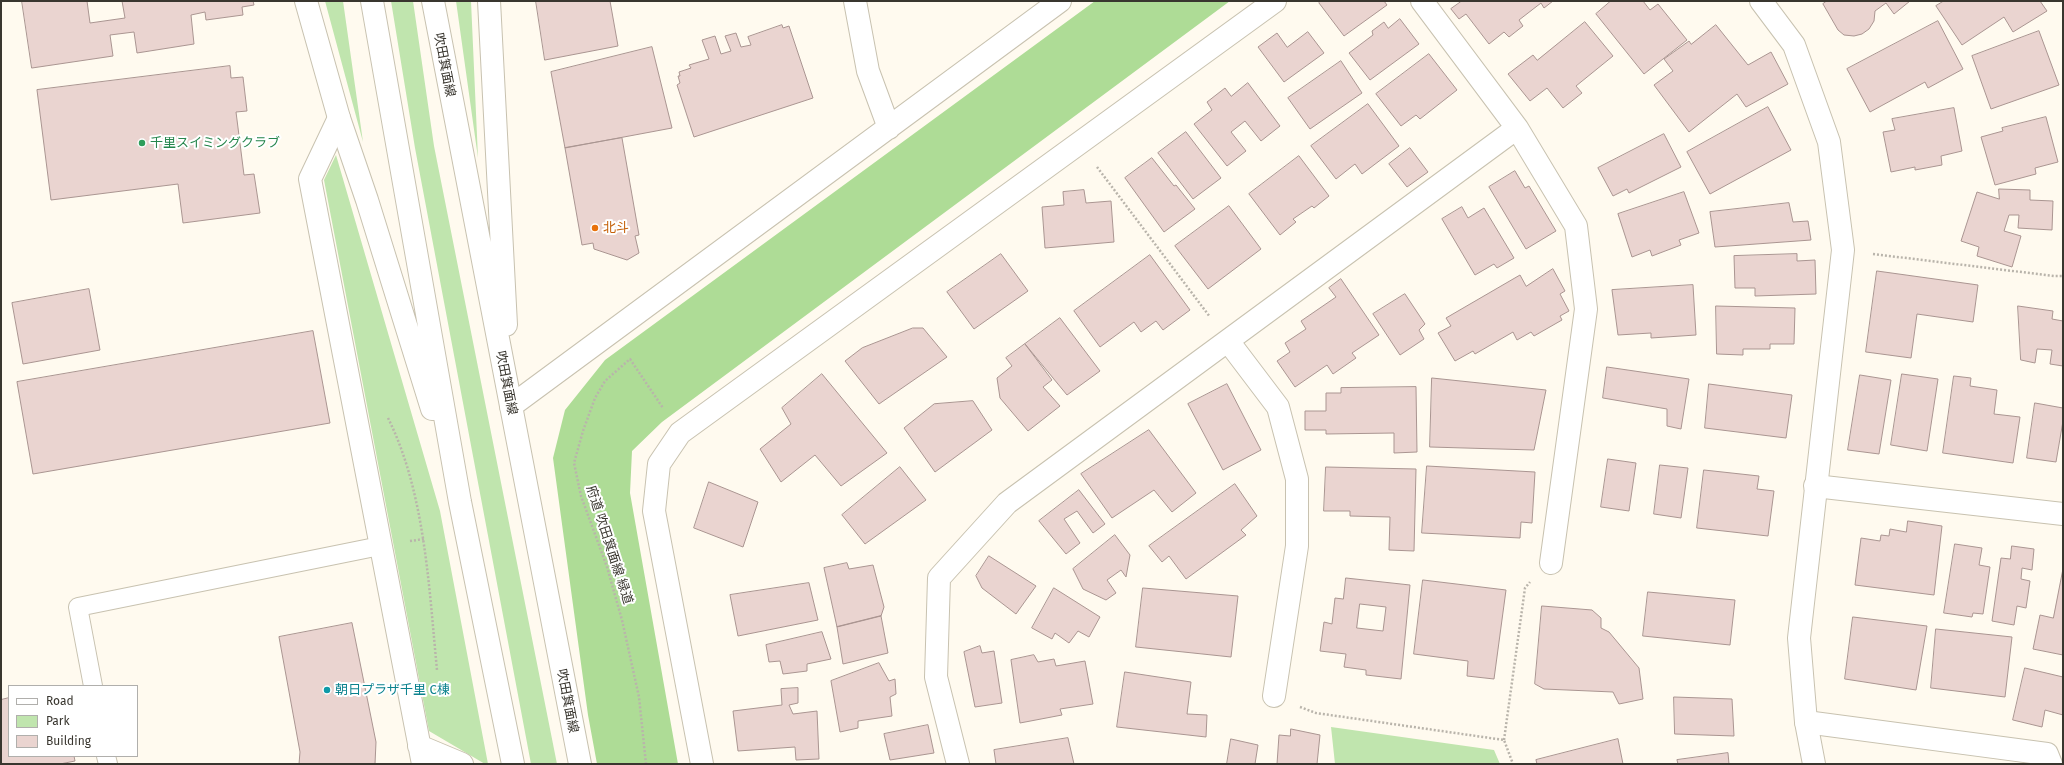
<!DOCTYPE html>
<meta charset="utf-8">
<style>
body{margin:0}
#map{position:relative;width:2064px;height:765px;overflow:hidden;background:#fffaef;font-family:"Fira Sans",sans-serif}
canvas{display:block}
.frame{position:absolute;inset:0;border:2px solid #39362f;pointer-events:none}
.legend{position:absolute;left:8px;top:685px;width:130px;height:72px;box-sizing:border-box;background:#fff;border:1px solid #b0afac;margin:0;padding:5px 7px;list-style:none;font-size:12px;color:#39362f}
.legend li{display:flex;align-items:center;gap:8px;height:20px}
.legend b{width:20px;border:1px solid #b0afac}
</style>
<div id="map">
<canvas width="2064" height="765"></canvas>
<div class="frame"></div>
<ul class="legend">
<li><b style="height:5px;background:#fff"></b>Road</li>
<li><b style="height:11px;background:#c0e5ae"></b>Park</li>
<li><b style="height:11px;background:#ead4d0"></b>Building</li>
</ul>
</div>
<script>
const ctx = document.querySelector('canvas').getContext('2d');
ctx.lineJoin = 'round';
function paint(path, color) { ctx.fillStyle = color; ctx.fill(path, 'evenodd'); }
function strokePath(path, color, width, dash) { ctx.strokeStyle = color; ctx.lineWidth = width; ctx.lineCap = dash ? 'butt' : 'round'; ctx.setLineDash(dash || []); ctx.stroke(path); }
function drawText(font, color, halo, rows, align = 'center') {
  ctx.font = font + ' "Fira Sans","Noto Sans JP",sans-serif'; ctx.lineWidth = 4; ctx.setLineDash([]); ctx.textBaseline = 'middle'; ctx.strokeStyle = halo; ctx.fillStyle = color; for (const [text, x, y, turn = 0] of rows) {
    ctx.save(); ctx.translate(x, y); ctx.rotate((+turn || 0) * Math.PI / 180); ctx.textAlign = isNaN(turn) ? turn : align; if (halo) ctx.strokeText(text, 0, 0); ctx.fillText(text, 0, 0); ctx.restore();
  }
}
paint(new Path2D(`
 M325,1H343L363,142Z
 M391,1H413L434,146L557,764H531L415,148Z
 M456,1H471L478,158Z
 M336,155L440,511L488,764H485L429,731L324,180Z
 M1331,727L1494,750L1500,764H1335Z`), '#c0e5ae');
paint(new Path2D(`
 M1095,1H1230L662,422L632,451L630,493L678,764H597L588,715L553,458L565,410L605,360Z`), '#aedc96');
const building = new Path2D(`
 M22,1H87L90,23L125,18L122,1H253L254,5L242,7L243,15L206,20L205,12L191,15L194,44L137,53L134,32L110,35L113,56L32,68Z
 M536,1H610L618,46L545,60Z
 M1321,1H1384L1387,5L1344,36L1319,3Z
 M1462,1H1553L1544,8L1541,3L1519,20L1523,26L1509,37L1504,32L1489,44L1466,14L1459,19L1451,9Z
 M1611,1H1643L1650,10L1658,4L1687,40L1644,74L1596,14Z
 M1827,1H1910L1894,14L1886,3L1875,11L1874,21L1869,29L1862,34L1854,36L1844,35L1838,30L1823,4Z
 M1944,1H2040L2047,11L2013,32L2004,17L1962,45L1936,6Z
 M1400,19L1419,44L1370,80L1349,53L1373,35L1372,31L1384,22L1388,28Z
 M1938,21L1963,69L1928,88L1925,82L1870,112L1847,69Z
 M1585,22L1613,56L1576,86L1582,93L1563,108L1547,88L1530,101L1508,74L1533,55L1537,60Z
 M782,25L783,28L789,26L813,98L694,137L677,85L680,83L678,76H680L679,72L691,68L689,65L709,59L702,40L715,36L721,54L731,51L725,36L736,33L741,47L751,45L748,37Z
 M1716,25L1748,65L1771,52L1788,84L1746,107L1737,94L1689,132L1654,85L1673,71L1664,59L1689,41L1691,44Z
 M2039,31L2059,85L1991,109L1972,56Z
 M1308,32L1324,53L1284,82L1258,47L1277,33L1287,47Z
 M652,47L672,128L565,148L551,72Z
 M1429,54L1457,90L1420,119L1416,115L1401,126L1376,94Z
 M1341,61L1362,93L1310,129L1288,98Z
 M230,66L231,78L243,77L247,111L236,112L244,175L254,174L260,213L183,223L178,184L51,200L37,90Z
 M1248,83L1280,126L1261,141L1245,121L1231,132L1246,151L1227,166L1194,124L1212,110L1207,102L1225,88L1231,96Z
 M1368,104L1399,146L1362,174L1355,164L1336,179L1311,146Z
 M1768,107L1791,150L1710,194L1687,152Z
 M1954,108L1962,151L1941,156L1942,165L1915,170V167L1891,172L1883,132L1895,130L1892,119Z
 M2046,117L2058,162L2035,168L2036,174L1995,185L1981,137L2003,131L2002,128Z
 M1186,132L1221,178L1193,199L1158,153Z
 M1664,134L1681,167L1629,193L1627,189L1613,196L1598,168Z
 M622,138L639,235L635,236L639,253L627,260L594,249L593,243L582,245L565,148Z
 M1410,148L1428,172L1407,187L1389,164Z
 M1299,156L1329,196L1314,208L1312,206L1293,219L1296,222L1280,235L1249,194Z
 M1152,158L1174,186L1176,185L1195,209L1164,232L1125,178Z
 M1515,171L1525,188L1529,186L1556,231L1526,249L1489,187Z
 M1999,189L2030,190V200L2053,201L2052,230L2018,228L2019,215H2009L2004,231L2021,236L2012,267L1977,256L1979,247L1961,241L1977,192L1999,199Z
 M1084,190L1086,203L1111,201L1114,242L1045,248L1042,207L1064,205L1063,192Z
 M1684,192L1699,233L1679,240L1681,245L1652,256L1650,250L1632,257L1618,214Z
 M1789,203L1793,222L1808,221L1811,240L1715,247L1710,212Z
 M1229,206L1261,249L1208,289L1175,246Z
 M1462,207L1468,218L1484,208L1514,258L1497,268L1494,264L1475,275L1442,219Z
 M1001,254L1028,291L974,329L947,292Z
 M1797,254V261L1815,260L1816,294L1755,296V288H1735L1734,256Z
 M1150,255L1190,310L1163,330L1156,321L1141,332L1134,322L1100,347L1074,311Z
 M1553,269L1565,291L1560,294L1569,311L1560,316L1562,320L1534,336L1531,332L1517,340L1513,332L1475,354L1473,351L1455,361L1438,333L1451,326L1446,318L1520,275L1526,286Z
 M1877,271L1978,285L1973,322L1917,314L1911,358L1866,352Z
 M1341,279L1379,335L1352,353L1356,358L1333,374L1327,365L1295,387L1277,361L1290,352L1285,343L1306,329L1301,321L1336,297L1329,288Z
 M1693,285L1696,335L1651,338V333L1618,335L1612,290Z
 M89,289L100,350L23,364L12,303Z
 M1405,294L1425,324L1419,330L1424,339L1400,355L1373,314Z
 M1716,306L1795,308L1794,344H1770V349H1743V355L1717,354Z
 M2018,306L2053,311L2052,319L2063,321V366L2050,364L2052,350L2037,349L2035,363L2021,360Z
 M1060,318L1100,371L1067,395L1025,344Z
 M913,328H923L947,357L879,404L845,361L862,348Z
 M313,331L330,423L33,474L17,382Z
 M1025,344L1052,380L1043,387L1060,406L1028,431L1000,398L997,378L1012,366L1006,358Z
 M1607,367L1689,379L1681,429L1667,426V409L1603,398Z
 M822,374L887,453L841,486L815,455L781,482L760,449L791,424L782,408Z
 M1902,374L1938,379L1927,451L1891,445Z
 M1860,375L1891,380L1879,454L1848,450Z
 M1954,376L1971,378L1970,386L1997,390L1994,414L2020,417L2013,463L1943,453Z
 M1432,378L1546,390L1534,450L1430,447Z
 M1227,384L1261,450L1223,470L1188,404Z
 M1709,384L1792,395L1786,438L1705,428Z
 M1416,387L1417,452L1394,453V433L1326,434V430H1305V411H1326V393H1341V388Z
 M973,401L992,430L935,472L904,428L934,404Z
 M2035,403L2063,408V421L2056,462L2027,458Z
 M1149,430L1196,493L1172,512L1154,490L1112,518L1081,474Z
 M1608,459L1636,463L1629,511L1601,507Z
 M1660,465L1688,468L1681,518L1654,514Z
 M1427,466L1535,472L1532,523L1521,522L1520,538L1422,533Z
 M900,467L926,500L865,544L842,515Z
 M1326,467L1416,469L1414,551L1389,550L1390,517L1350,516V511H1324Z
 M1704,470L1759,476L1757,489L1774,491L1768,536L1697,528Z
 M709,482L758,502L743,547L694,528Z
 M1235,484L1257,516L1241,530L1246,535L1186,579L1169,556L1162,562L1149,546Z
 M1079,490L1105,524L1093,533L1077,511L1064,519L1080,543L1066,554L1039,521Z
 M1908,521L1942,526L1934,595L1855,585L1861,538L1880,541L1881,535L1889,536L1890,529L1906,532Z
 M1115,535L1130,555L1126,577L1121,570L1107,580L1116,593L1106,600L1083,589L1073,569Z
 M1955,544L1982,548L1979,565L1990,567L1983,614L1973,613L1972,617L1944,613Z
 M2012,546L2034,549L2032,570L2022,568L2021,579L2030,581L2026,608L2017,606L2014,625L1992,621L2001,558L2010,559Z
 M989,556L1036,586L1016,614L982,588L976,576Z
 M847,563L849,569L873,565L884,607L881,616L837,627L824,568Z
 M2063,569V655L2033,649L2040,615L2053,618Z
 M1346,578L1410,585L1401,679L1366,675V670L1344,667L1346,654L1320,651L1324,622L1332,624L1335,598L1343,599ZM1360,604L1386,607L1383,631L1357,628Z
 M1423,580L1506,590L1494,679L1467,676L1468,661L1414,654Z
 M809,583L818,620L738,636L730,595Z
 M1054,588L1100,617L1089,637L1078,631L1069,643L1055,633L1052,639L1032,628Z
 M1143,588L1238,596L1231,657L1136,647Z
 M1648,592L1735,600L1730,645L1643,636Z
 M1542,606L1592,610L1601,618V628L1609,632L1639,668L1643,699L1619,704L1613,692L1544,689L1535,684Z
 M881,616L888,653L843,664L837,627Z
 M1853,617L1927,626L1916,690L1845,679Z
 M352,623L376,742L375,764H299L300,752L279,637Z
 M1936,629L2012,637L2005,697L1931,688Z
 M822,632L831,659L807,664V671L783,674L780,661L769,662L766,645Z
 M980,646L982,653L994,651L1002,703L975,707L964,652Z
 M1034,655L1038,662L1054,659L1056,666L1085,661L1093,704L1060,709L1062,715L1020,723L1011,660Z
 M879,663L889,681L895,679L896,694L890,697L892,716L858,721V728L840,732L831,681Z
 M2025,668L2063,677V715L2045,710L2042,727L2013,720Z
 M1125,672L1191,682L1187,714L1207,715L1206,737L1117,727Z
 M798,688V703L789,705L793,714L817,711L819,759L796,760L795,747L738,751L733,711L782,705L781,689Z
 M1674,697L1732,699L1734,736L1675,734Z
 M9,698V756H74L75,761L60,764H1V700Z
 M928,725L934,753L890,760L884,734Z
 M1291,729L1320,735L1317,764H1277L1279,735L1290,736Z
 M1068,738L1074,764H996L994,750Z
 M1231,739L1258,745L1255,764H1227Z
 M1618,739L1623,764H1537L1536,760Z
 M1728,753L1729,764H1678L1677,760Z`);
paint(building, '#ead4d0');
strokePath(building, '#aa9591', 1);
const lane = new Path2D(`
 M93,686L78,607L380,546
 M106,756L108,764`);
const street = new Path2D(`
 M855,1L868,71L889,128
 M1422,1L1517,128L1576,226L1586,309L1551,563
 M339,118L310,179L423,764
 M1228,341L1278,407L1297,479V546L1274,696
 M511,406L1060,1
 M1815,486L2063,514
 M1806,722L2047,754L2051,764
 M419,746L462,764
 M958,764L936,677L939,578L1007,503L1517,128`);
const secondary = new Path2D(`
 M306,1L339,118L367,200L432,409
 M372,1L460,502L513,764
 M433,1L580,764
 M489,1L506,325
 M1761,1L1794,45L1829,142L1843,250L1799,638L1806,722L1814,764
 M702,764L654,511L659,464L680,433L1275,1`);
strokePath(lane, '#c8c2b0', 20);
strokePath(street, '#c8c2b0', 24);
strokePath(secondary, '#c8c2b0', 24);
strokePath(new Path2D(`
 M1097,167L1210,317
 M1873,254L2054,276H2063
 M388,418C425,492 429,588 437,670
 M410,541L424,539
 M1300,707L1316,713L1504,740L1513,764
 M1504,740L1525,588L1530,582
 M646,764L639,697L622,620L607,567L581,496L574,463L583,431L595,398L605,381L630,359L663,408`), '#b9b4ab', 2.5, [2, 2]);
strokePath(lane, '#fff', 18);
strokePath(street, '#fff', 22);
strokePath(secondary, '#fff', 22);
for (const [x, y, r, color] of [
 [142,143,4,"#2e9e5b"],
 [595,228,4,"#e8710a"],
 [327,690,4,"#0f9aa8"]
]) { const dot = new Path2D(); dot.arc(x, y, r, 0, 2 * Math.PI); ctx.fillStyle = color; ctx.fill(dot); strokePath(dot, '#fff', 1.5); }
drawText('13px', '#39362f', '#fff', [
 ["吹田箕面線",444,65,79],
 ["吹田箕面線",506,383,79],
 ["府道 吹田箕面線 緑道",609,545,72],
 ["吹田箕面線",567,701,79]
]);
drawText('13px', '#27864d', '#fff', [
 ["千里スイミングクラブ",150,143]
], 'left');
drawText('13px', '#c56008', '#fff', [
 ["北斗",603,228]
], 'left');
drawText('13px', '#0d838f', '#fff', [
 ["朝日プラザ千里 C棟",335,690]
], 'left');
</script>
